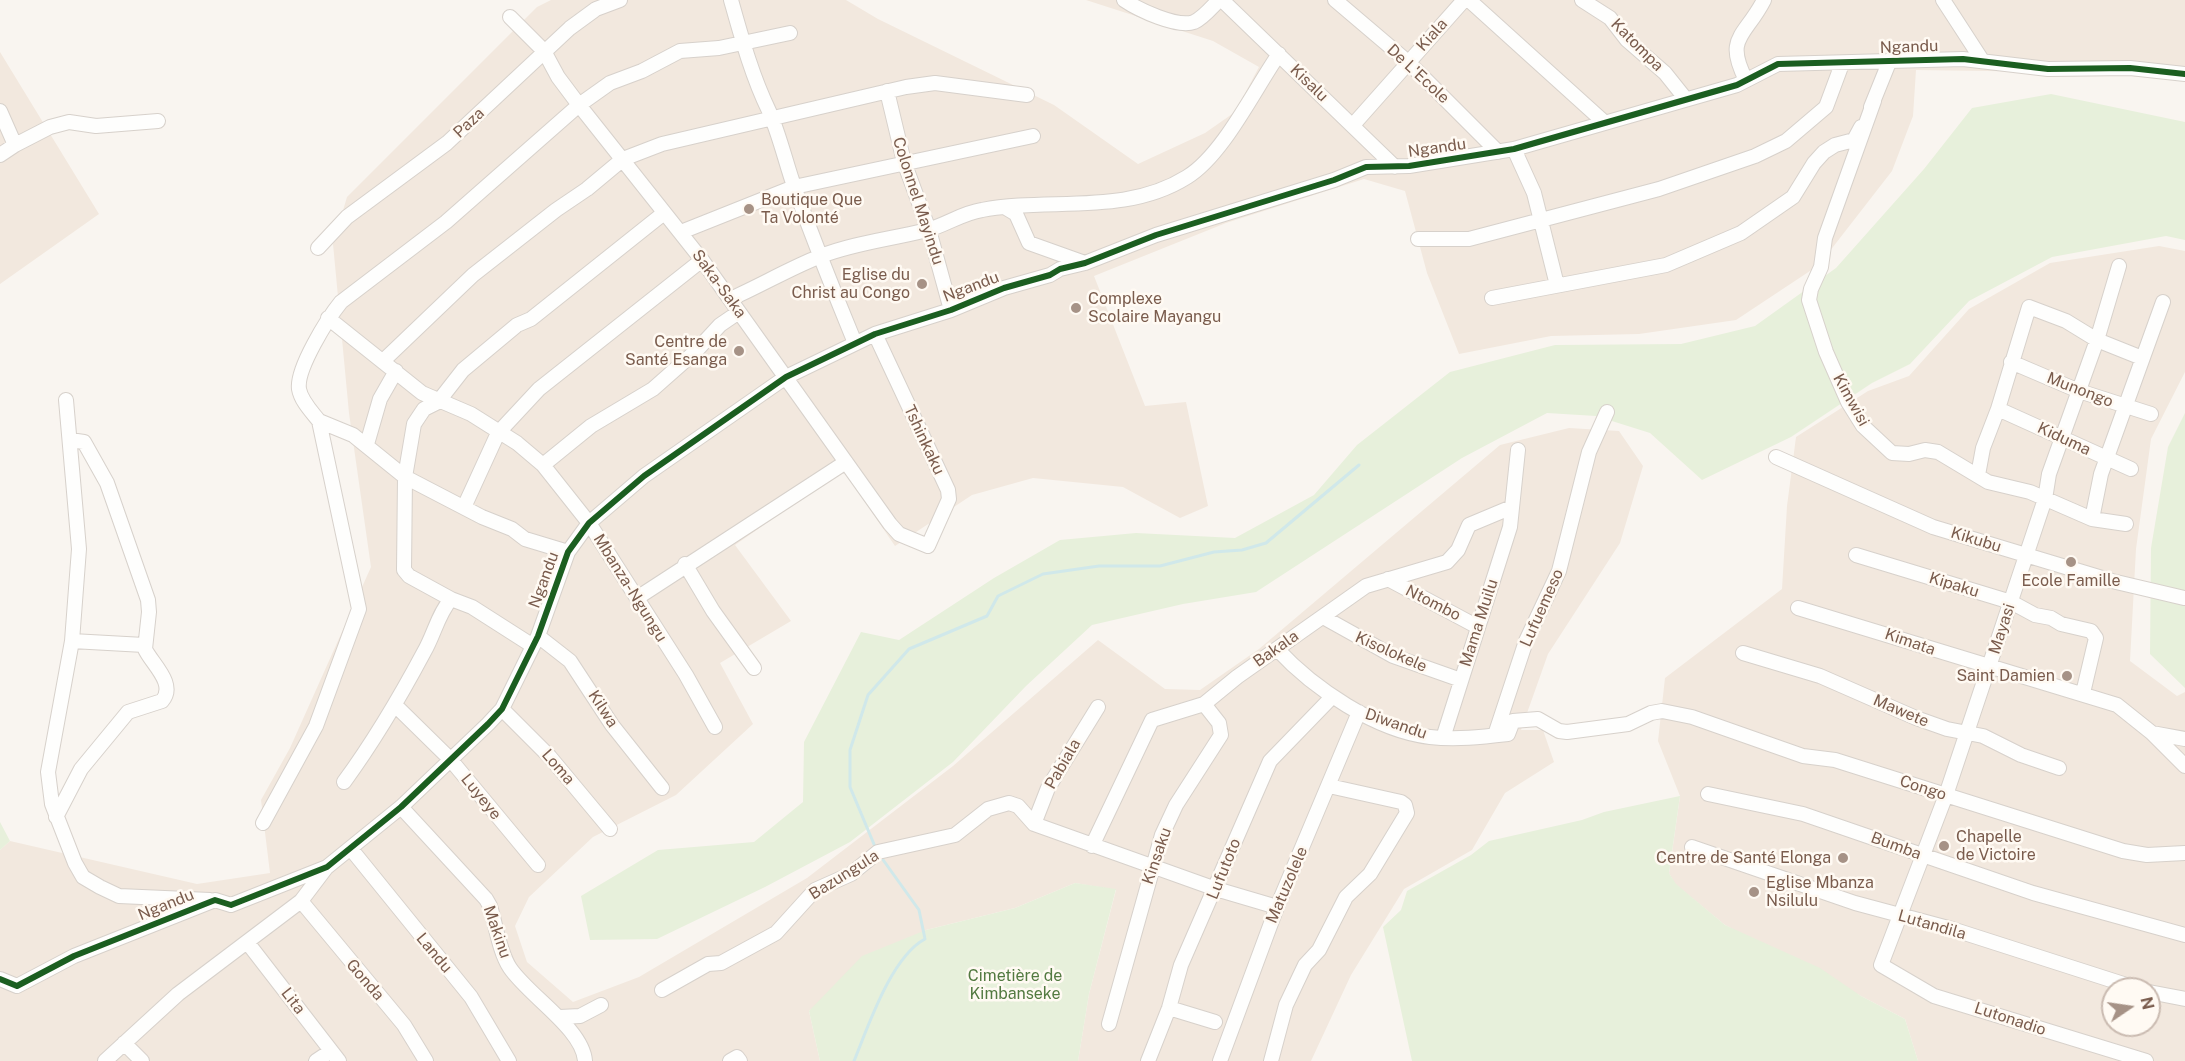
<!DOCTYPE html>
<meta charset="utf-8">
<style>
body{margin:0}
#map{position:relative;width:2185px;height:1061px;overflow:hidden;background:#f9f5f0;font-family:"Public Sans",sans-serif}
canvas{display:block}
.north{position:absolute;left:2101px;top:977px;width:60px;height:60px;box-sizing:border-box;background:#fffaf3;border:2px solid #cabbb1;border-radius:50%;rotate:77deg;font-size:16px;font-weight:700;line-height:24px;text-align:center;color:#7a5c4d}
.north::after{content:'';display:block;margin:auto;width:21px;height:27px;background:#a69286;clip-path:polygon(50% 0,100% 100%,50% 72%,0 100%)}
</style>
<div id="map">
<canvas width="2185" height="1061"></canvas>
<div class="north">N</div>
</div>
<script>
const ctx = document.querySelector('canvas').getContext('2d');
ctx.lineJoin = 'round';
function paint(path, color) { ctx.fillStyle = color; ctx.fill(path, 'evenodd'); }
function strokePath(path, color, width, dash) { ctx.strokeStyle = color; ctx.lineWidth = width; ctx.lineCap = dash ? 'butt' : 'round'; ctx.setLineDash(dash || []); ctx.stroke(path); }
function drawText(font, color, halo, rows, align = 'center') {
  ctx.font = font + ' "Public Sans",sans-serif'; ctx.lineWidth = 5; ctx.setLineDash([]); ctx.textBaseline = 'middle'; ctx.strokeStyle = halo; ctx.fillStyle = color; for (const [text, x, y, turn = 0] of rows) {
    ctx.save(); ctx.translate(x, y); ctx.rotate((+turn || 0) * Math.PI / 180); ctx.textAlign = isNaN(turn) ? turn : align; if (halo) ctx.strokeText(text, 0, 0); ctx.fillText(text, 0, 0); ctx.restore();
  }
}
paint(new Path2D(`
 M551,0H846L878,19L1054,105L1138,164L1205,133L1235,112L1259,67L1213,41L1086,0H2185V79L2057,72L1916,70L1913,116L1892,171L1819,265L1736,320L1639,334L1551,336L1459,354L1427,273L1405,191L1364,179L1226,223L1094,276L1145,406L1186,402L1208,506L1180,518L1123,487L1033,478L972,495L895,546L843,470L735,545L791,621L720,663L753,724L676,795L593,837L529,897L515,926L527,962L573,1002L639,977L807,878L953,766L1098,640L1165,689L1200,690L1259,649L1500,445L1569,428L1619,431L1643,466L1620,543L1548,654L1521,730H1543L1554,762L1505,793L1472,850L1404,889L1351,975L1311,1061H1078L1089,994L1116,890L1075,883L1015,908L926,930L809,1011L820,1061H0V850L10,841L197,884L270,873L261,800L290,748L371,567L349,413L333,244L347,197L537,7Z
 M0,52L99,214L0,284Z
 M2159,246L2185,251V372L2151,439L2136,549L2130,661L2177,696L2185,692V1061H1918L1905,1019L1725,925L1675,884L1669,873L1680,796L1658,741L1665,678L1782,589L1787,506L1796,437L1868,391L1909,376L1969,309L2050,263ZM2113,989H2149V1025H2113Z`), '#f2e8de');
paint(new Path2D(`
 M2051,94L2185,122V240L2166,236L2052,257L1969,301L1910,364L1872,383L1791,437L1702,480L1650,433L1596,416L1547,413L1462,458L1256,592L1183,604L1092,625L1026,686L953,762L850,842L765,887L657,939L590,940L581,896L658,850L754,842L803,802L804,742L861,632L899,640L994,578L1060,540L1136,533L1235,538L1314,495L1357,445L1450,372L1555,345L1681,344L1755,326L1836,268L1924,169L1972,108Z
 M2185,413V688L2150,654L2151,548L2168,447Z
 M1680,796L1669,873L1676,884L1725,925L1820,968L1861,996L1905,1019L1918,1061H1412L1383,927L1401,910L1407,891L1471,855L1489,841L1582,820L1604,812Z
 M0,822L10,841L0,850Z
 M1075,883L1116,889L1089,994L1078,1061H820L809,1011L862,956L926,930L1015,908Z`), '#e7f0db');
strokePath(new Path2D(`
 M876,849L850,787V750L868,695L909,649L987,616L998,596L1043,574L1099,566H1160L1214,552L1242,550L1266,543L1359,465
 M854,1061C868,1027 891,957 925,939L919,910L881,857`), '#d0e8ea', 3);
const minor = new Path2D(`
 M731,0C742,39 752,76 769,111C780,136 786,164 795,189C814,241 834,292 855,343
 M1124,0C1139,10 1177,28 1194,22C1203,18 1212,7 1219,0
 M1222,0L1395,167
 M1335,0L1408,62L1498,152
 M1469,0L1604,122
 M1582,0L1610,18L1627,40L1665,73L1685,98
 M1943,0L1982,60
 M510,17L544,51L558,77L579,105L702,260L890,524L899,534L928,546L949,499L948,490L875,334
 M1746,80C1724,37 1745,37 1764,0
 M887,91L904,162L929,230L951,310
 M1874,101L1825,238L1821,267L1811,289L1809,300L1826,352L1848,402L1863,426L1892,453L1909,454L1925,450L1938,452L1988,482L2030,492L2092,519L2126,524
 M1871,107L1890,60
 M0,111L15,145L50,127L69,122L96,126L158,121
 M1353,125L1464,0
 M1514,149L1534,193L1557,285
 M0,155L15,145
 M1006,208L1016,214L1029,243L1085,263
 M681,232L794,187L1033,136
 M1418,239H1469L1659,189L1755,156L1786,141L1826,107L1842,64
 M318,248L347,217L447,143L570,28L596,9L620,0
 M2119,266L2097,340L2049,474L2045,499L1946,795L1881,965L1934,996L2146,1061
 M1492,298L1666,265L1741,233L1793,197L1814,163L1824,152L1835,145L1854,140L1861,127
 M730,299C760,286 790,268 821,256C854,243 892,239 927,230C946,225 962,213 982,210C1050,197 1125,216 1187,177C1223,155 1254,90 1279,54
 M328,318L422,393L471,414L517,443L543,465L589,523L686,675L715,727
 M383,361L473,275L556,210L587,189L623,159L662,144L906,87L935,83L1027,95
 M2011,362L2079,391L2151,414
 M66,400L79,549L72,641L48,772L52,804L75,863L83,877L100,887L119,896L210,900
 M1998,409L2131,469
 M319,421L353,435L405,477L482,517L512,529L525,539L568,552
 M367,444L380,399L396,371
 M1776,457L1933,527L2112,581L2184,598
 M543,465L591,426L653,389L696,351L720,325L739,312
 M1978,475L1983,448L1998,409L2029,307L2066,321L2097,340L2142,358
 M465,505L498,433L539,389L702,260
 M2092,519L2101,474L2163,302
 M1856,555L2011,602L2035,615L2051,618L2061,624L2091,631L2096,638L2083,693
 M685,564L713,611L754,668
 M1388,579L1478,627
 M637,598L846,462
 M451,599L409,576L404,570L405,477L414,424L424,409L438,402L463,370L517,325L531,319L664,213
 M1798,608L2117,705L2152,733L2185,766
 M1323,617L1393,656L1461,680
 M538,636L570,661L612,725L662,788
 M72,641L144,645
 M1277,649C1313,688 1376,731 1430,737C1456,740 1482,737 1508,734L1513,721L1538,719L1559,731L1567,732L1628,724L1651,713L1662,711L1692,717L1803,756L1835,760L2123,851L2147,855L2185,853
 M1743,653L1820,676L1916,718L1947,729L1983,736L2021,755L2059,768
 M395,705L450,759L538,865
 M502,709L550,757L610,829
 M2152,733L2185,739
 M1495,735L1526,641L1559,571L1589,452L1607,412
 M1443,738L1510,527L1518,450
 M344,782C374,741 400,697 424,652C434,635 438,614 451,599L472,607L533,646
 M1708,794L1803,814L2033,893L2185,935
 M401,807L486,899L490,906C496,925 499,951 510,968C529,996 583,1029 585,1061
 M56,817L81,769L128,712L162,701C177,684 151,663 145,649L149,612L148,600L107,483L84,442L70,440
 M263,823L316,726L359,609L319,421C312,412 301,401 299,389C296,369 328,318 341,302L446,222L579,105L610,83L642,71L680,51L719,48L790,33
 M1034,824L1048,788L1098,707
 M1092,846L1152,720L1204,704L1237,677L1366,586L1447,562L1458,550L1469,525L1512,507
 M1692,847L1855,903L1952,929L2139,989
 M351,849L471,997L509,1061
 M301,901L404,1025L426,1061
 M247,942L339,1061
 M0,979L17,986L74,956L215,900L231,905L327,867L401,807L488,724L502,709L538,636L568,552L589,523L644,476L786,377L875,334L951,310L1004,288L1050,275L1060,269L1085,263L1156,235L1334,180L1366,167L1409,166L1514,149L1737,85L1778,64L1963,59L2048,69L2130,68L2185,74
 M662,990L708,964L721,963L776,933L815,890L851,874L878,852L955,835L988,809L1009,803L1018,806L1034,824L1216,889L1277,907
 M2149,992L2185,999
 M1169,1008L1215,1022
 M560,1017L580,1016L601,1005
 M1109,1024L1162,835L1176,805L1221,735L1219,723L1204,704
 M124,1043L142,1061
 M105,1061L178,994L301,901L326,868
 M316,1061L331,1051
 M730,1061L737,1057L740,1061
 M1148,1061L1169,1008L1181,965L1270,761L1332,697
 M1220,1061L1277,907L1359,712
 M1271,1061L1286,1005L1305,965L1319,950L1346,897L1370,874L1407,813L1405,805L1401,802L1329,786`);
strokePath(minor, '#d7d1cb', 16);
strokePath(minor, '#fefefd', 14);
strokePath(new Path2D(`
 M0,979L17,986L74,956L215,900L231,905L327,867L401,807L488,724L502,709L538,636L568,552L589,523L644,476L786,377L875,334L951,310L1004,288L1050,275L1060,269L1085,263L1156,235L1334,180L1366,167L1409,166L1514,149L1737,85L1778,64L1963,59L2048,69L2130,68L2185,74`), '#1b5e20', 6);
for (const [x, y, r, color] of [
 [749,209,6,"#a69286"],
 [922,284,6,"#a69286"],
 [1076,308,6,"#a69286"],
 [739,351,6,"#a69286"],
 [2071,562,6,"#a69286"],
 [2067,676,6,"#a69286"],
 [1944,846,6,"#a69286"],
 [1843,858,6,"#a69286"],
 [1754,892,6,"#a69286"]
]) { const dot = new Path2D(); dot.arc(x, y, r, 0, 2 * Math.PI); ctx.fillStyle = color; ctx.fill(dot); strokePath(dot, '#fffaf3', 2); }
drawText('16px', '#7a5c4d', '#fffaf3', [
 ["Kiala",1432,35,-48],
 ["Katompa",1637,45,45],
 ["Ngandu",1909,47,-2],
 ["De L'Ecole",1418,74,43],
 ["Kisalu",1309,83,44],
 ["Paza",469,123,-43],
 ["Ngandu",1437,148,-8],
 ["Colonnel Mayindu",918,201,72],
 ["Saka-Saka",719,284,54],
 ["Ngandu",971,287,-21],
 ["Munongo",2080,390,21],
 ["Kimwisi",1851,400,61],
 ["Kiduma",2064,439,25],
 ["Tshinkaku",924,440,65],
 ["Kikubu",1976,540,17],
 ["Ngandu",544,580,-70],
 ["Kipaku",1954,585,17],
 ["Mbanza-Ngungu",630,588,58],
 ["Ntombo",1433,603,27],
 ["Lufuemeso",1542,608,-66],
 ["Mama Muilu",1479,623,-72],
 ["Mayasi",2002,629,-72],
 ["Kimata",1910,642,19],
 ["Bakala",1276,649,-35],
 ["Kisolokele",1391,652,24],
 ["Kilwa",603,709,57],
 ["Mawete",1901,711,23],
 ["Diwandu",1396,724,19],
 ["Pabiala",1063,764,-60],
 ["Loma",558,767,49],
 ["Congo",1923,788,18],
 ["Luyeye",481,797,51],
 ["Bumba",1896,846,20],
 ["Kinsaku",1157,856,-71],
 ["Lufutoto",1224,869,-68],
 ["Bazungula",844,875,-32],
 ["Matuzolele",1287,885,-67],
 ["Ngandu",166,905,-22],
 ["Lutandila",1932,925,16],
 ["Makinu",497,932,71],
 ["Landu",434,953,50],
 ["Gonda",365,980,49],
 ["Lita",293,1001,52],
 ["Lutonadio",2010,1019,18]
]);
drawText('16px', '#7a5c4d', '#fffaf3', [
 ["Boutique Que",761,200],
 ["Ta Volonté",761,218],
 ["Eglise du",910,275,"right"],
 ["Christ au Congo",910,293,"right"],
 ["Complexe",1088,299],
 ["Scolaire Mayangu",1088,317],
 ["Centre de",727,342,"right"],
 ["Santé Esanga",727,360,"right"],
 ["Ecole Famille",2071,581,"center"],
 ["Saint Damien",2055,676,"right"],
 ["Chapelle",1956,837],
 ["de Victoire",1956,855],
 ["Centre de Santé Elonga",1831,858,"right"],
 ["Eglise Mbanza",1766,883],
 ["Nsilulu",1766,901]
], 'left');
drawText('16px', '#537a41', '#fffaf3', [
 ["Cimetière de",1015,976],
 ["Kimbanseke",1015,994]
]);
</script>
